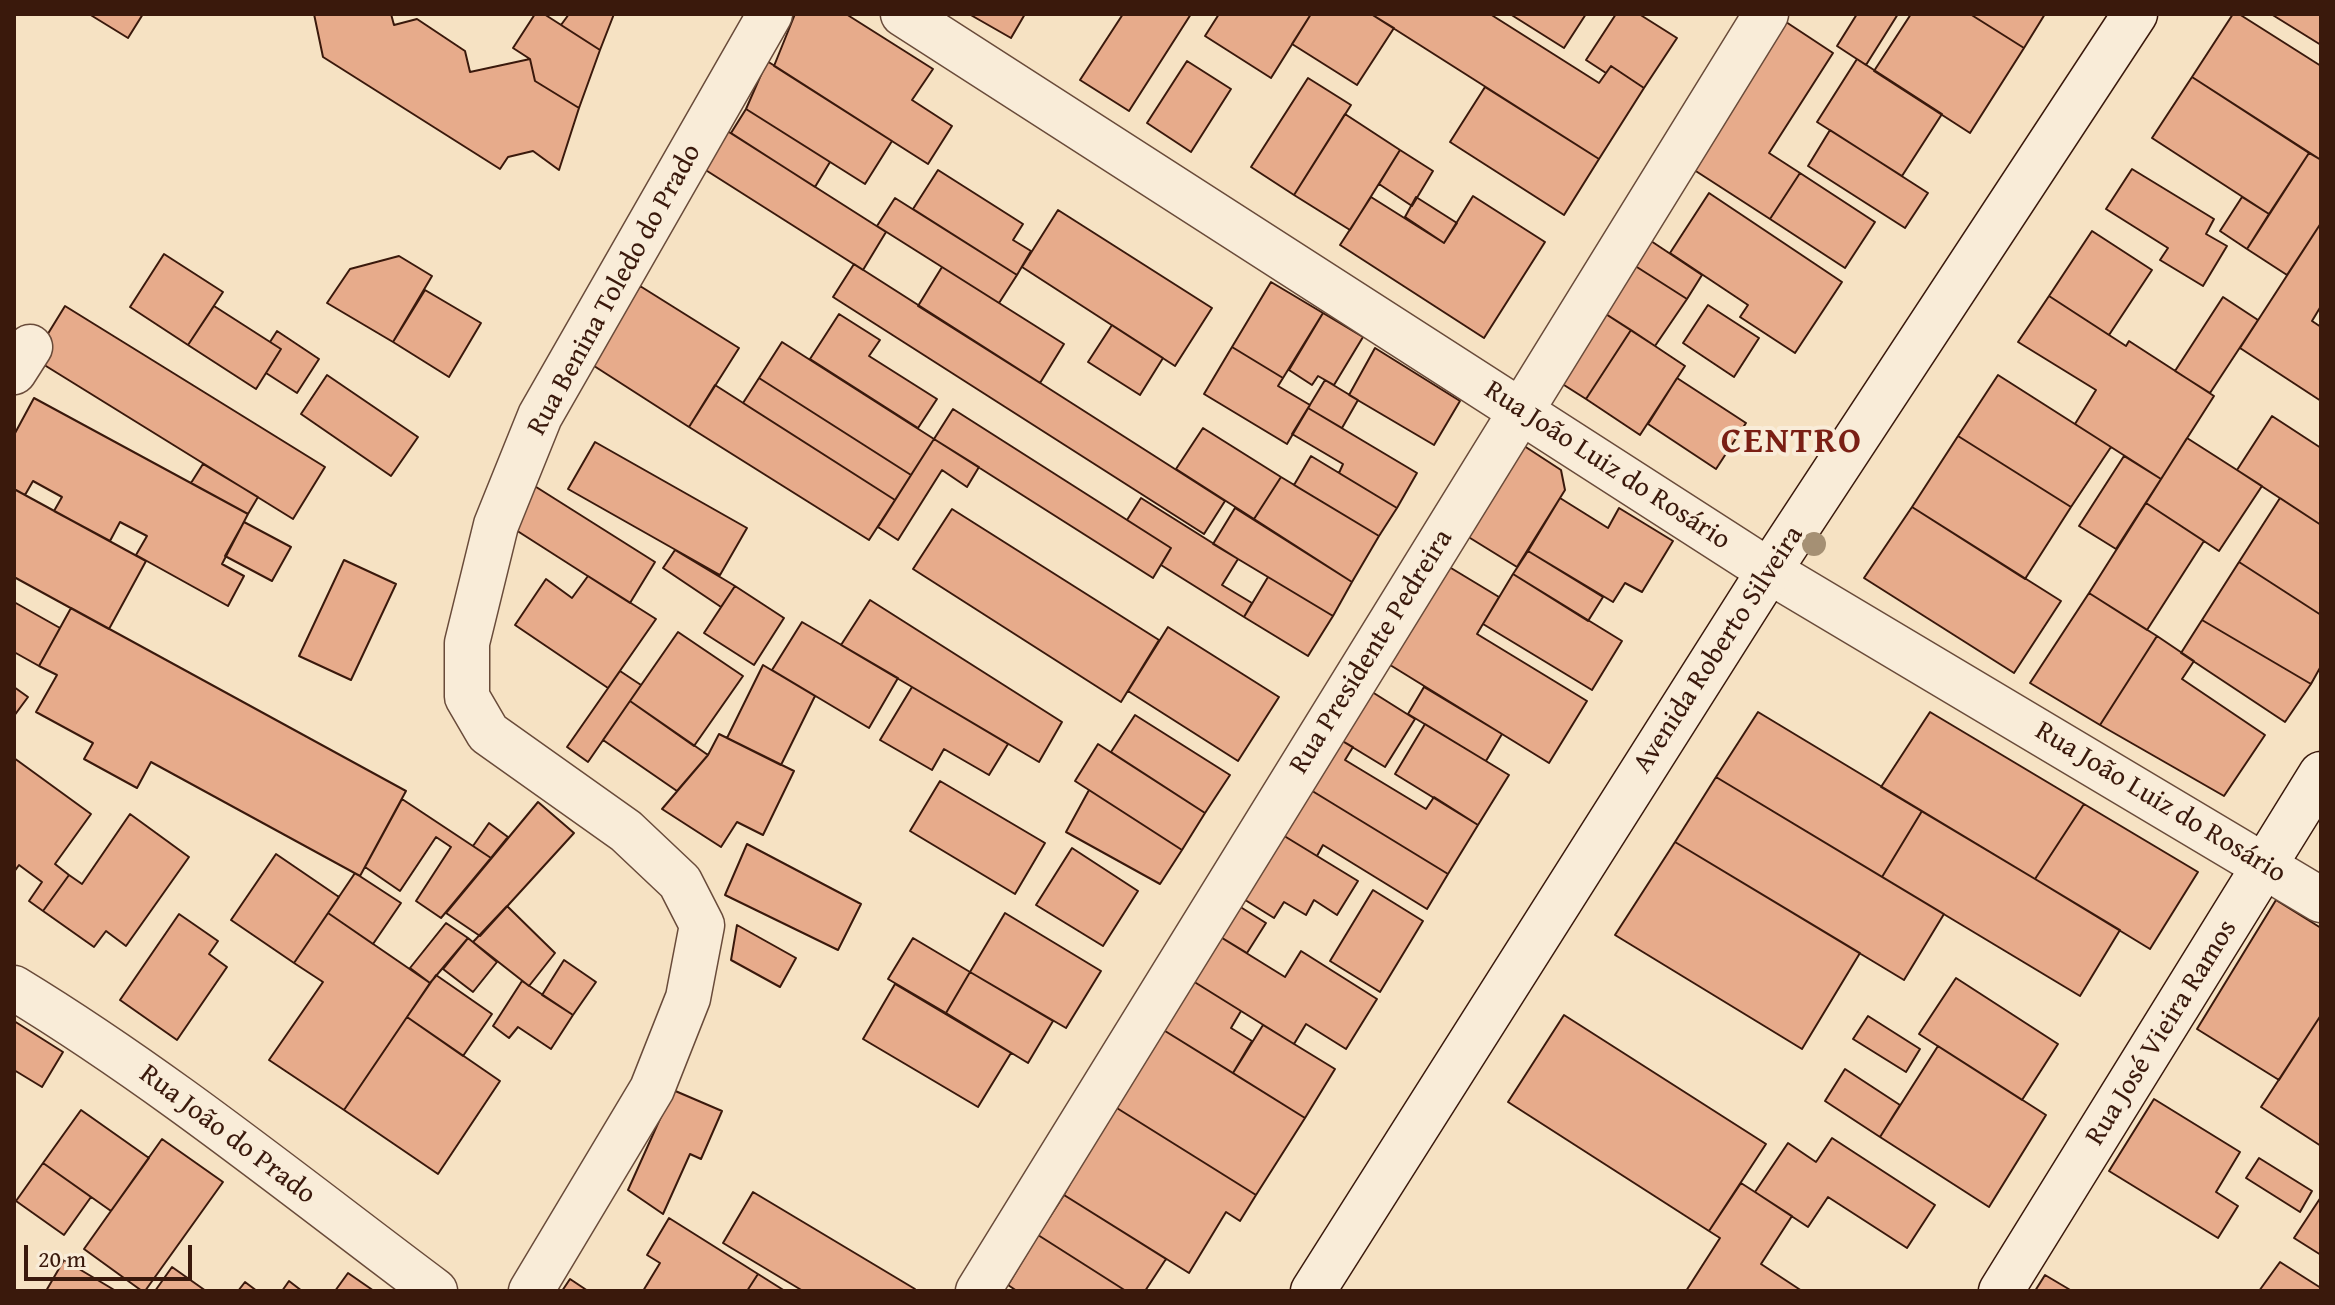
<!DOCTYPE html>
<meta charset="utf-8">
<style>
body{margin:0}
#map{position:relative;width:2335px;height:1305px;overflow:hidden;background:#f6e2c3;font-family:"Gentium Book Plus",serif}
canvas{display:block}
.frame{position:absolute;inset:0;border:16px solid #3a190c;pointer-events:none}
.scale{position:absolute;left:24px;top:1245px;width:168px;height:36px;box-sizing:border-box;border:4px solid #3a190c;border-top:0;padding-left:10px;font-size:24px;line-height:28px;white-space:nowrap;color:#3a190c;-webkit-text-stroke:6px #f9ecd8;paint-order:stroke}
</style>
<div id="map">
<canvas width="2335" height="1305"></canvas>
<div class="frame"></div>
<div class="scale">20 m</div>
</div>
<script>
const ctx = document.querySelector('canvas').getContext('2d');
ctx.lineJoin = 'round';
function paint(path, color) { ctx.fillStyle = color; ctx.fill(path, 'evenodd'); }
function strokePath(path, color, width, dash) { ctx.strokeStyle = color; ctx.lineWidth = width; ctx.lineCap = dash ? 'butt' : 'round'; ctx.setLineDash(dash || []); ctx.stroke(path); }
function drawText(font, color, halo, rows, align = 'center') {
  ctx.font = font + ' "Gentium Book Plus",serif'; ctx.lineWidth = 8; ctx.setLineDash([]); ctx.textBaseline = 'middle'; ctx.strokeStyle = halo; ctx.fillStyle = color; for (const [text, x, y, turn = 0] of rows) {
    ctx.save(); ctx.translate(x, y); ctx.rotate((+turn || 0) * Math.PI / 180); ctx.textAlign = isNaN(turn) ? turn : align; if (halo) ctx.strokeText(text, 0, 0); ctx.fillText(text, 0, 0); ctx.restore();
  }
}
const building = new Path2D(`
 M89,14H143L128,38Z
 M314,14H391L394,25L417,19L465,51L470,72L530,59L535,81L579,108L559,170L533,151L508,157L500,169L323,57Z
 M535,14H544L600,50L579,108L535,81L530,59L513,48Z
 M569,14H614L600,50L561,25Z
 M795,14H846L933,69L912,100L952,126L928,164L774,66Z
 M969,14H1025L1011,38Z
 M1123,14H1191L1129,111L1080,80Z
 M1219,14H1311L1271,78L1205,36Z
 M1311,14H1371L1394,28L1357,85L1292,44Z
 M1371,14H1490L1599,83L1611,66L1644,88L1599,159Z
 M1510,14H1586L1564,48Z
 M1616,14H1639L1677,38L1644,88L1611,66L1606,73L1586,60Z
 M1857,14H1898L1866,65L1837,46Z
 M1911,14H1970L2024,48L1970,133L1874,71Z
 M1970,14H2045L2024,48Z
 M2233,14H2239L2321,66V160L2192,77Z
 M2271,14H2321V45Z
 M1783,20L1833,53L1769,153L1800,173L1770,219L1688,166Z
 M1857,59L1942,114L1902,176L1817,122Z
 M767,61L892,141L865,184L746,109Z
 M1187,61L1231,89L1191,152L1147,123Z
 M2192,77L2309,153L2269,214L2152,138Z
 M1308,78L1351,105L1294,195L1251,167Z
 M1485,87L1599,159L1564,215L1450,142Z
 M746,109L830,162L815,187L731,133Z
 M1345,114L1400,150L1350,230L1294,195Z
 M721,127L886,232L863,270L704,169Z
 M1830,130L1928,193L1905,228L1808,166Z
 M1400,150L1433,171L1412,206L1379,184Z
 M2309,153L2321,160V223L2287,275L2247,249Z
 M2132,169L2214,219L2206,234L2227,246L2203,286L2160,260L2168,248L2106,209Z
 M938,170L1023,224L1013,240L1031,251L1017,275L913,209Z
 M1800,173L1875,222L1845,268L1770,219Z
 M1709,193L1842,282L1795,353L1740,317L1748,305L1670,253Z
 M1473,196L1545,242L1484,338L1340,245L1371,197L1444,243Z
 M1416,197L1457,223L1444,243L1405,217Z
 M2242,197L2269,214L2247,249L2220,231Z
 M895,198L1017,275L999,303L877,226Z
 M1058,210L1212,308L1175,366L1022,267Z
 M2321,223V306L2312,321L2321,327V401L2240,348Z
 M2092,231L2152,270L2109,335L2049,296Z
 M1645,237L1702,275L1687,299L1629,262Z
 M164,254L223,292L188,345L130,307Z
 M399,256L432,276L393,342L327,303L350,269Z
 M1629,262L1687,299L1655,346L1598,309Z
 M854,264L1225,501L1204,534L833,297Z
 M942,267L1064,344L1040,383L918,306Z
 M1271,282L1323,313L1283,378L1232,347Z
 M640,286L739,348L689,427L591,364Z
 M425,290L481,323L449,377L393,342Z
 M2049,296L2126,346L2129,341L2214,396L2161,479L2075,424L2096,390L2018,342Z
 M2223,297L2258,320L2210,393L2175,371Z
 M1708,305L1759,338L1734,377L1683,343Z
 M65,306L325,467L293,519L33,358Z
 M214,306L281,349L256,389L188,345Z
 M1598,309L1631,330L1586,399L1553,378Z
 M1323,313L1363,337L1334,385L1318,376L1312,385L1289,370Z
 M839,314L880,340L869,356L937,399L918,428L810,359Z
 M1112,325L1163,358L1140,395L1088,362Z
 M1631,330L1685,366L1640,435L1586,399Z
 M277,331L319,359L297,393L266,373L281,349L270,342Z
 M782,342L934,439L911,475L759,378Z
 M1232,347L1283,378L1278,386L1310,405L1287,444L1204,394Z
 M1375,348L1460,401L1434,445L1349,395Z
 M327,375L418,437L391,476L301,414Z
 M1998,375L2111,447L2071,507L1958,436Z
 M759,378L911,475L895,500L743,403Z
 M1677,378L1746,423L1716,469L1648,424Z
 M1325,380L1358,400L1342,428L1308,408Z
 M715,385L895,500L869,540L689,427Z
 M34,398L248,514L222,564L244,576L228,606L136,555L147,536L120,522L110,541L54,511L62,497L33,481L25,495L14,489V435Z
 M1308,408L1417,473L1397,508L1339,473L1343,464L1292,434Z
 M953,409L1171,548L1153,578L934,439Z
 M2272,416L2321,448V525L2237,470Z
 M1203,428L1281,477L1254,519L1176,469Z
 M1958,436L2071,507L2025,579L1912,507Z
 M2187,438L2262,486L2219,551L2146,503Z
 M934,439L979,467L967,487L942,470L898,540L878,527Z
 M595,442L747,528L720,575L568,489Z
 M1518,442L1561,470L1565,490L1517,567L1462,533Z
 M1311,456L1397,508L1379,536L1294,485Z
 M2124,456L2161,479L2116,549L2079,526Z
 M203,464L258,497L248,514L191,483Z
 M1281,477L1379,536L1352,582L1254,519Z
 M533,485L655,562L630,603L508,525Z
 M14,489L146,561L109,629L14,577Z
 M1141,498L1238,559L1222,585L1252,603L1244,617L1161,565L1171,548L1127,520Z
 M1560,498L1608,528L1619,508L1673,541L1642,592L1625,583L1613,602L1528,551Z
 M2280,498L2321,525V615L2239,562Z
 M2146,503L2204,541L2147,630L2089,593Z
 M1912,507L2061,601L2014,673L1864,578Z
 M1235,508L1352,582L1333,616L1213,544Z
 M952,509L1159,640L1121,702L913,569Z
 M244,522L291,547L272,581L225,556Z
 M675,550L735,586L721,607L663,568Z
 M1528,551L1603,597L1588,621L1513,574Z
 M344,560L396,584L351,680L299,656Z
 M1441,562L1499,597L1477,634L1587,701L1549,763L1382,660Z
 M2239,562L2321,615V666L2311,684L2202,620Z
 M1513,574L1622,641L1592,690L1483,624Z
 M588,576L656,619L608,688L515,625L546,579L572,598Z
 M1268,577L1333,616L1308,656L1244,617Z
 M735,586L784,618L754,665L704,633Z
 M2089,593L2157,636L2100,725L2030,683Z
 M870,600L1062,722L1039,762L841,645Z
 M14,602L60,628L39,666L14,652Z
 M71,608L406,791L360,876L151,762L137,788L84,759L93,743L36,712L57,675L39,666Z
 M2202,620L2311,684L2285,722L2181,653Z
 M802,622L898,678L869,728L772,670Z
 M1168,627L1279,697L1238,761L1128,691Z
 M678,632L743,676L694,746L630,701Z
 M2157,636L2194,661L2182,679L2265,735L2224,796L2100,725Z
 M763,665L815,696L781,765L727,738Z
 M620,671L641,685L588,762L567,747Z
 M14,687L28,697L14,716Z
 M912,687L1008,744L989,775L944,749L932,770L880,740Z
 M1424,687L1502,734L1486,761L1408,714Z
 M1369,690L1415,719L1385,767L1339,739Z
 M630,701L708,755L677,791L603,740Z
 M1758,712L1922,811L1882,877L1716,777Z
 M1930,712L2084,804L2035,879L1881,787Z
 M1135,715L1230,775L1205,813L1111,752Z
 M1425,724L1509,775L1478,825L1395,774Z
 M719,734L794,771L763,835L737,822L721,847L662,809L708,755Z
 M1339,739L1353,747L1345,760L1426,809L1434,797L1478,825L1448,874L1309,789Z
 M1098,744L1205,813L1182,850L1075,781Z
 M14,758L91,814L55,864L69,875L43,911L29,901L42,882L19,865L14,872Z
 M1716,777L1944,914L1904,980L1675,842Z
 M940,781L1045,843L1015,894L910,831Z
 M1309,789L1448,874L1427,909L1323,845L1317,856L1281,834Z
 M1089,790L1182,850L1160,884L1066,832Z
 M402,799L491,858L441,918L416,901L451,847L436,837L400,891L365,867Z
 M538,802L574,833L480,936L446,913Z
 M2084,804L2198,872L2150,949L2035,879Z
 M1922,811L2120,930L2080,996L1882,877Z
 M130,814L189,857L126,946L106,931L94,947L43,911L69,875L82,884Z
 M489,823L508,837L491,858L473,846Z
 M1281,834L1358,881L1337,915L1314,900L1306,915L1284,902L1274,918L1242,898Z
 M1675,842L1860,953L1802,1049L1615,935Z
 M747,844L861,904L838,950L725,895Z
 M1072,848L1138,891L1103,946L1036,905Z
 M276,854L339,897L294,963L231,920Z
 M355,873L401,903L373,944L328,913Z
 M1373,890L1423,921L1380,992L1330,961Z
 M2276,900L2321,928V1015L2279,1080L2197,1029Z
 M1234,903L1266,923L1247,953L1214,933Z
 M507,906L555,953L529,986L473,942Z
 M328,913L430,983L344,1110L269,1060L323,982L294,963Z
 M1005,913L1101,971L1066,1028L970,972Z
 M179,914L218,941L209,954L227,967L177,1040L120,1000Z
 M446,923L468,938L430,983L410,968Z
 M737,925L796,958L780,987L731,960Z
 M1214,933L1285,977L1301,951L1377,999L1346,1049L1306,1024L1294,1044L1188,978Z
 M468,938L497,962L473,992L443,969Z
 M913,938L970,972L946,1013L888,979Z
 M564,960L596,982L573,1015L542,995Z
 M970,972L1053,1021L1028,1063L946,1013Z
 M436,975L492,1014L463,1056L407,1017Z
 M1188,978L1241,1011L1231,1028L1252,1041L1233,1073L1157,1026Z
 M1956,978L2058,1044L2022,1100L1919,1034Z
 M522,981L573,1015L551,1049L518,1027L509,1038L493,1026Z
 M895,984L1011,1053L978,1107L863,1039Z
 M1564,1015L1766,1144L1709,1231L1508,1102Z
 M2321,1015V1146L2261,1107Z
 M1868,1016L1920,1049L1906,1072L1853,1039Z
 M407,1017L500,1081L438,1174L344,1110Z
 M14,1021L63,1052L42,1087L14,1070Z
 M1263,1025L1335,1069L1305,1118L1233,1073Z
 M1157,1026L1305,1118L1256,1195L1112,1105Z
 M1938,1046L2046,1115L1989,1207L1880,1137Z
 M1845,1069L1900,1105L1880,1137L1825,1101Z
 M673,1090L722,1111L701,1159L690,1154L663,1214L628,1190Z
 M2154,1099L2240,1152L2216,1192L2238,1206L2218,1238L2109,1171Z
 M1112,1105L1256,1195L1240,1221L1226,1212L1189,1273L1064,1195Z
 M81,1110L149,1158L111,1211L43,1163Z
 M1832,1138L1935,1205L1907,1248L1828,1197L1808,1227L1755,1192L1788,1143L1816,1162Z
 M162,1139L223,1182L145,1291H142L84,1249Z
 M2259,1158L2312,1191L2300,1212L2246,1178Z
 M43,1163L91,1197L64,1235L16,1201Z
 M1741,1183L1792,1216L1761,1264L1802,1291H1686L1720,1238L1709,1231Z
 M753,1192L915,1289L914,1291H803L723,1243Z
 M1064,1195L1166,1259L1145,1291H1126L1038,1235Z
 M2321,1197V1255L2294,1238Z
 M669,1218L758,1274L747,1291H643L660,1263L647,1255Z
 M1038,1235L1126,1291H1017L1008,1285Z
 M64,1260L116,1291H46Z
 M2280,1262L2321,1288V1291H2259Z
 M172,1267L206,1291H155Z
 M348,1273L374,1291H335Z
 M758,1274L785,1291H747Z
 M2045,1275L2072,1291H2035Z
 M570,1279L588,1291H562Z
 M289,1281L302,1291H282Z
 M245,1282L257,1291H238Z`);
paint(building, '#e7ab8b');
strokePath(building, '#3a190c', 2);
const street = new Path2D(`
 M903,14L1769,571L2321,900
 M14,372L30,347
 M14,988C162,1078 296,1187 435,1291
 M531,1291L652,1089L688,998L702,925L680,882L626,831L488,733L467,697V643L496,525L540,416L770,14
 M978,1291L1766,14`);
const secondary = new Path2D(`
 M1313,1291L1769,571L2135,14
 M2001,1291L2321,774`);
strokePath(street, '#694b3a', 47);
strokePath(secondary, '#3a190c', 47);
strokePath(street, '#f9ecd8', 44);
strokePath(secondary, '#f9ecd8', 44);
ctx.fillStyle = '#a59074';
for (const [x, y] of [
 [1814,544]
]) { ctx.beginPath(); ctx.arc(x, y, 12, 0, 2 * Math.PI); ctx.fill(); }
drawText('28px', '#3a190c', '#f9ecd8', [
 ["Rua Benina Toledo do Prado",615,290,-61],
 ["Rua João Luiz do Rosário",1607,466,33],
 ["Avenida Roberto Silveira",1719,650,-57],
 ["Rua Presidente Pedreira",1372,652,-58],
 ["Rua João Luiz do Rosário",2160,803,31],
 ["Rua José Vieira Ramos",2162,1033,-58],
 ["Rua João do Prado",227,1135,37]
]);
ctx.letterSpacing = '2px';
drawText('bold 36px', '#7a1f14', '#f9ecd8', [
 ["CENTRO",1792,443]
]);
ctx.letterSpacing = '0px';
</script>
